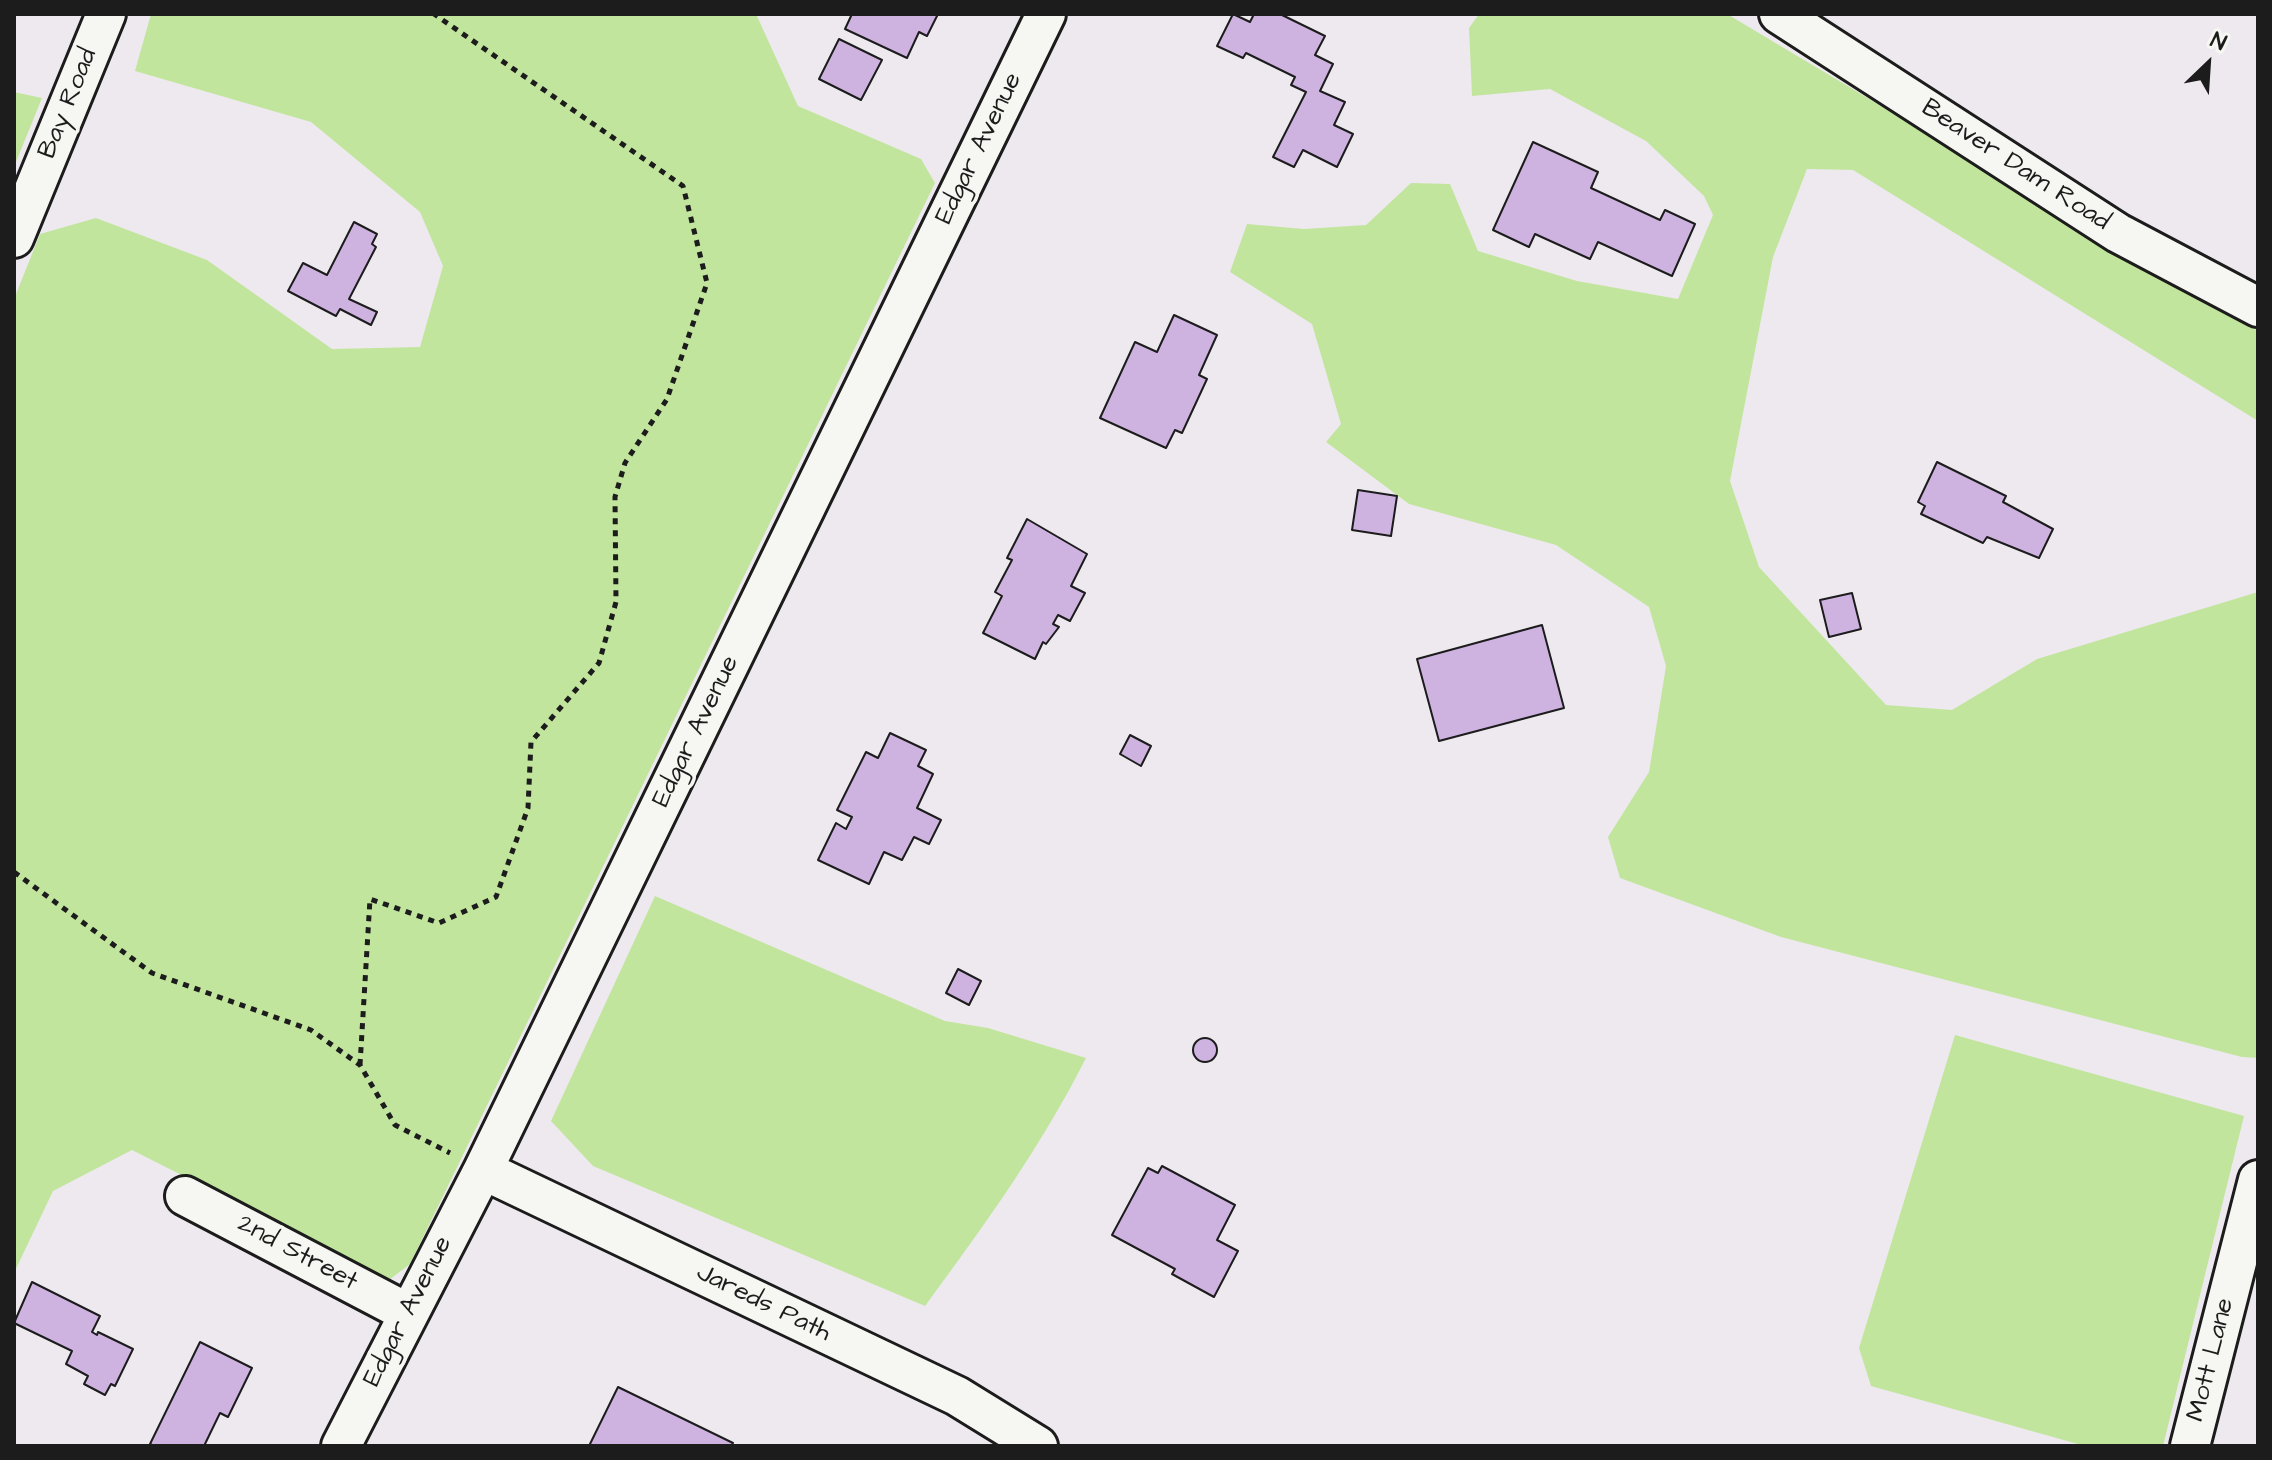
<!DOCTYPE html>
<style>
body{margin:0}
#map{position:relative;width:2272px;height:1460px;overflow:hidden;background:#eee9ef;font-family:"Architects Daughter",sans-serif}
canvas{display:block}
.frame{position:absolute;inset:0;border:16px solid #1c1c1c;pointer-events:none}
.north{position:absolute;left:2168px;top:24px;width:80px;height:80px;-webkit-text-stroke:6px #f6f6f2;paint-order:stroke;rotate:25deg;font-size:22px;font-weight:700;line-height:32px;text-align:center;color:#1c1c1c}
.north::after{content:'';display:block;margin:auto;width:28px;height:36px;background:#1c1c1c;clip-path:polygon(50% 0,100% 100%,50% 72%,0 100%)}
</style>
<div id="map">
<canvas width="2272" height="1460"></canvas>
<div class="frame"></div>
<div class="north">N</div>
</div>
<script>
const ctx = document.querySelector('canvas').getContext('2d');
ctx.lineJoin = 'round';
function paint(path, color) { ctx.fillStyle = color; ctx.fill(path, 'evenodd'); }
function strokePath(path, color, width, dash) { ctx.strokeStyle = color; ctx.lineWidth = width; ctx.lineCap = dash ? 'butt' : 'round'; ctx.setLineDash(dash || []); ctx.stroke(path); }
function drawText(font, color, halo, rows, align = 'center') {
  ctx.font = font + ' "Architects Daughter",sans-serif'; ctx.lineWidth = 7; ctx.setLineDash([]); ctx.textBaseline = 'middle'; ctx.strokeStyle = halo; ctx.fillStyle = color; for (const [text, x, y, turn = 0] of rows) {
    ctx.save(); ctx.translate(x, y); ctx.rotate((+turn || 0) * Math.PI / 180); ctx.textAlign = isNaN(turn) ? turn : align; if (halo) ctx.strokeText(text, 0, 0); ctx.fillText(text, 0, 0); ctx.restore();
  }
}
paint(new Path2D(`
 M151,14H756L798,106L921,159L935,183L410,1264L389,1280L132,1150L53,1191L14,1273V299L40,234L96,218L207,260L332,349L420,347L443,266L420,212L311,122L135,71Z
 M1479,14H1727L2258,331V421L1853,170L1807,169L1773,257L1730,481L1759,567L1886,705L1952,710L2037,659L2258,592V1058L2242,1057L1781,937L1620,878L1608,837L1649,772L1666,666L1649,607L1556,545L1409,504L1326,442L1341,424L1312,324L1230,272L1247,224L1304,229L1366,225L1411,183L1450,184L1478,251L1577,281L1678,299L1713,215L1704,196L1646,141L1550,89L1472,96L1469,28Z
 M14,92L42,98L14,167Z
 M655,896L945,1021L988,1028L1086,1058C1041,1147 984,1226 925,1306L593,1166L551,1121Z
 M1955,1035L2244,1116L2163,1446H2085L1871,1386L1859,1348Z`), '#c2e59e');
const building = new Path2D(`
 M852,14H938L927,36L919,32L907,58L845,29Z
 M1233,14L1250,22L1254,14H1280L1325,36L1315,55L1333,64L1320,91L1345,102L1334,125L1353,134L1337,167L1303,150L1294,167L1273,157L1306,92L1291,85L1295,77L1246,53L1243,58L1217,46Z
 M839,39L882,60L861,100L819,79Z
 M1533,142L1598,172L1591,188L1660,220L1665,210L1695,224L1672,276L1598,242L1590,259L1535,234L1529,247L1493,230Z
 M354,222L377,234L372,244L376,247L349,299L377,312L371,325L340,309L336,316L288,291L303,263L327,275Z
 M1174,315L1217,335L1199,375L1207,379L1182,433L1175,430L1166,448L1100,418L1135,342L1157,352Z
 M1937,462L2006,496L2003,502L2053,529L2039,558L1987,537L1983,543L1921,514L1925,506L1918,502Z
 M1358,490L1397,496L1391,536L1352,530Z
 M1027,519L1087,554L1071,586L1085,593L1070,621L1058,615L1053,624L1059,627L1046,644L1043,642L1035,659L983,633L1002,596L995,592L1012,560L1007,558Z
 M1852,593L1861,629L1829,637L1820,600Z
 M1542,625L1564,708L1439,741L1417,659Z
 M890,733L926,750L918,766L933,774L917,808L941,820L929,844L914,837L902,860L884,852L869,884L818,860L836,823L846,829L852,817L837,810L866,752L878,758Z
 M1130,735L1151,746L1141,766L1120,754Z
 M958,969L981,981L969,1005L946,993Z
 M1193 1050a12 12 0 1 1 24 0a12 12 0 1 1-24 0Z
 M1162,1166L1235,1205L1217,1240L1238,1251L1214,1297L1172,1274L1175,1269L1112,1235L1148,1168L1158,1173Z
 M32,1282L100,1316L92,1332L97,1335L98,1332L133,1349L115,1386L111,1384L105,1395L84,1384L88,1376L66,1364L72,1351L14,1323Z
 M200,1342L252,1368L228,1417L220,1413L204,1446H154L150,1444Z
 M618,1387L733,1443L731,1446H589Z`);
paint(building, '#ceb3e1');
strokePath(building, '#1c1c1c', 2);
const minor = new Path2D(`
 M1779,14L2118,233L2258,307
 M14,238L106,14
 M483,1170L957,1396L1038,1446
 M185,1196L408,1313
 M341,1446L483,1170L1046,14
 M2190,1446L2258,1180`);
strokePath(minor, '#1c1c1c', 44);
strokePath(new Path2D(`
 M14,872L152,973L311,1030L360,1065L395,1125L450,1153
 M360,1065L370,899L439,923L496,897L528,808L531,742L599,663L616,602L615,497L625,463L667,399L707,283L683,186L434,14`), '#1c1c1c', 5, [6, 6]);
strokePath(minor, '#f6f6f2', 38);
drawText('26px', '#1c1c1c', '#f6f6f2', [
 ["Bay Road",69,104,-68],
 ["Edgar Avenue",980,149,-64],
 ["Beaver Dam Road",2015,166,33],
 ["Edgar Avenue",697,732,-64],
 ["2nd Street",297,1254,28],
 ["Jareds Path",763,1304,26],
 ["Edgar Avenue",409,1312,-63],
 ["Mott Lane",2212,1360,-76]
]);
</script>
